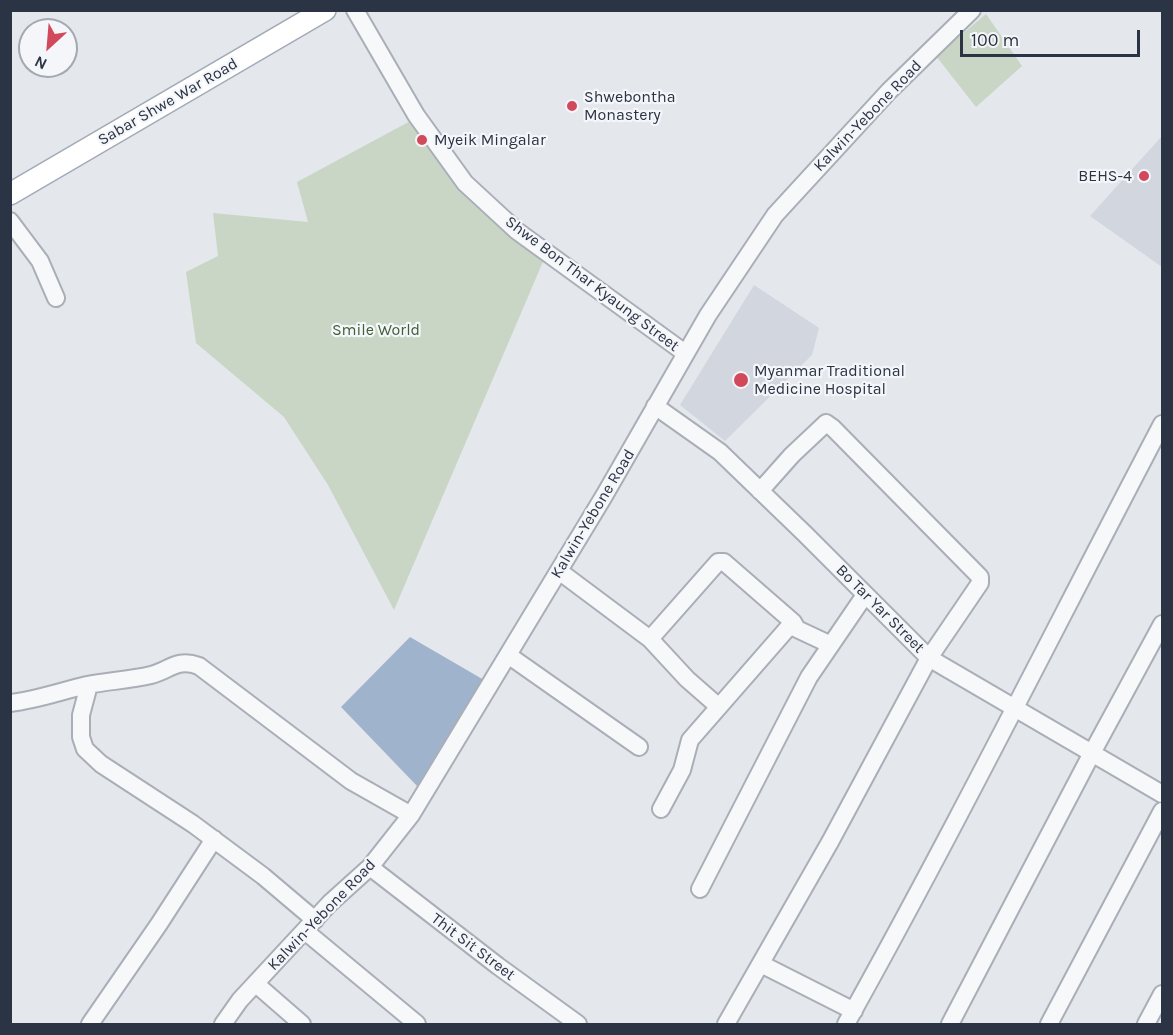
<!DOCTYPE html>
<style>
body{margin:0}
#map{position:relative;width:1173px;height:1035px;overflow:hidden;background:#e4e7ec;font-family:Karla,sans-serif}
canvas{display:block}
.frame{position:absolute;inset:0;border:12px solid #2b3445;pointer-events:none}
.north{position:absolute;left:18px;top:18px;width:60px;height:60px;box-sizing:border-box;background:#f4f6f9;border:2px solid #a4a8b1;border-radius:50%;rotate:206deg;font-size:16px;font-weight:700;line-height:24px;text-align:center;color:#2b3445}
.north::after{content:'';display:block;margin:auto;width:21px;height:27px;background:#d1495b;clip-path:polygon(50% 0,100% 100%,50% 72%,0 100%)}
.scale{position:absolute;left:960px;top:30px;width:180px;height:27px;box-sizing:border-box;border:3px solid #2b3445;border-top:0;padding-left:8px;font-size:18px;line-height:21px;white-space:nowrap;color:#2b3445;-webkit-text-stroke:4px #f4f6f9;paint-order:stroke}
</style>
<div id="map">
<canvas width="1173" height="1035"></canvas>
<div class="frame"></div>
<div class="north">N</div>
<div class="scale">100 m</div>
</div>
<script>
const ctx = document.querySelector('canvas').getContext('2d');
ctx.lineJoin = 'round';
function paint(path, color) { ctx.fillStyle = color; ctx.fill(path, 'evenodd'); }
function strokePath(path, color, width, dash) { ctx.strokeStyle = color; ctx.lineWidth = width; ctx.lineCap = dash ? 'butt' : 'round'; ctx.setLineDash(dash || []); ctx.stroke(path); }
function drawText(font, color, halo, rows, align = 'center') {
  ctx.font = font + ' Karla,sans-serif'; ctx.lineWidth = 4.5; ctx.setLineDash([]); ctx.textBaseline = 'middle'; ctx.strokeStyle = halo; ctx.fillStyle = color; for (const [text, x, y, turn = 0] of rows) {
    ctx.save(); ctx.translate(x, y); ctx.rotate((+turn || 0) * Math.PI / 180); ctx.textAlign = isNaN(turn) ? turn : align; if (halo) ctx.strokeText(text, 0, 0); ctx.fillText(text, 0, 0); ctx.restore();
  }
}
paint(new Path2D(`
 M1162,136V267L1090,216Z
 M754,285L819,328L812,355L725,441L680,405Z`), '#d2d6de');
paint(new Path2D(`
 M986,14L1022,66L976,107L936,56Z
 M416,118L477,196L545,257L394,610L328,485L284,417L196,343L186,272L218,256L213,213L308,222L297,182Z`), '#c9d6c5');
paint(new Path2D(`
 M410,637L484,680L418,787L341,707Z`), '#9fb4cc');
const minor = new Path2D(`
 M355,10L416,115L465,183L517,231L685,353
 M10,221L40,261L56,298
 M655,406L720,452L805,534L929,658L1162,794
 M559,571L650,639L687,679L719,707
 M650,639L718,562H724L793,622L797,629L831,645
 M508,655L639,747
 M89,685L81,715V737L85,749L101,764L193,824L263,876L315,920
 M10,703C37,700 61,691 87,685C108,681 130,680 151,675C170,670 177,658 199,666L351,781L411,815
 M661,809L682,770L690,740L793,622
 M370,867L498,966L578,1024
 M700,889L809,677L865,595
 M305,931L417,1024
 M761,964L854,1011
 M256,984L302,1024
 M90,1024L159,924L214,839
 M223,1024L240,1000L330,903L370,867L411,815L604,496L708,315L775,215L889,91L972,10
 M726,1024L830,842L929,658L980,583V577L833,428L826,423L792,455L760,491
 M846,1024C956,827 1057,624 1162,424
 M950,1024L1092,753L1162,624
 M1049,1024L1162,811
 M1146,1024L1162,994`);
const major = new Path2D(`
 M10,194L325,10`);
strokePath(minor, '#a9aeb7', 20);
strokePath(major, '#a3abb8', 24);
strokePath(minor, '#f7f8fa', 16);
strokePath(major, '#fff', 21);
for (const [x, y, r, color] of [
 [572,106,6,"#d1495b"],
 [422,140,6,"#d1495b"],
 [1144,176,6,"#d1495b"],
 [741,380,8,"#d1495b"]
]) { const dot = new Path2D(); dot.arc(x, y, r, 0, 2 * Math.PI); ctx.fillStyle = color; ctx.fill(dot); strokePath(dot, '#f4f6f9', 2); }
drawText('16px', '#2b3445', '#f4f6f9', [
 ["Shwebontha",584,97],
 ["Monastery",584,115],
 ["Myeik Mingalar",434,140],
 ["BEHS-4",1132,176,"right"],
 ["Myanmar Traditional",754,371],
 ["Medicine Hospital",754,389]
], 'left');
drawText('16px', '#2b3445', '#f4f6f9', [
 ["Sabar Shwe War Road",168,102,-30],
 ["Kalwin-Yebone Road",868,116,-46],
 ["Shwe Bon Thar Kyaung Street",592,284,37],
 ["Kalwin-Yebone Road",593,514,-59],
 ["Bo Tar Yar Street",880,609,45],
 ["Kalwin-Yebone Road",322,915,-46],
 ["Thit Sit Street",473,947,37]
]);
drawText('16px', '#3f6138', '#f4f6f9', [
 ["Smile World",376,330]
]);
</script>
